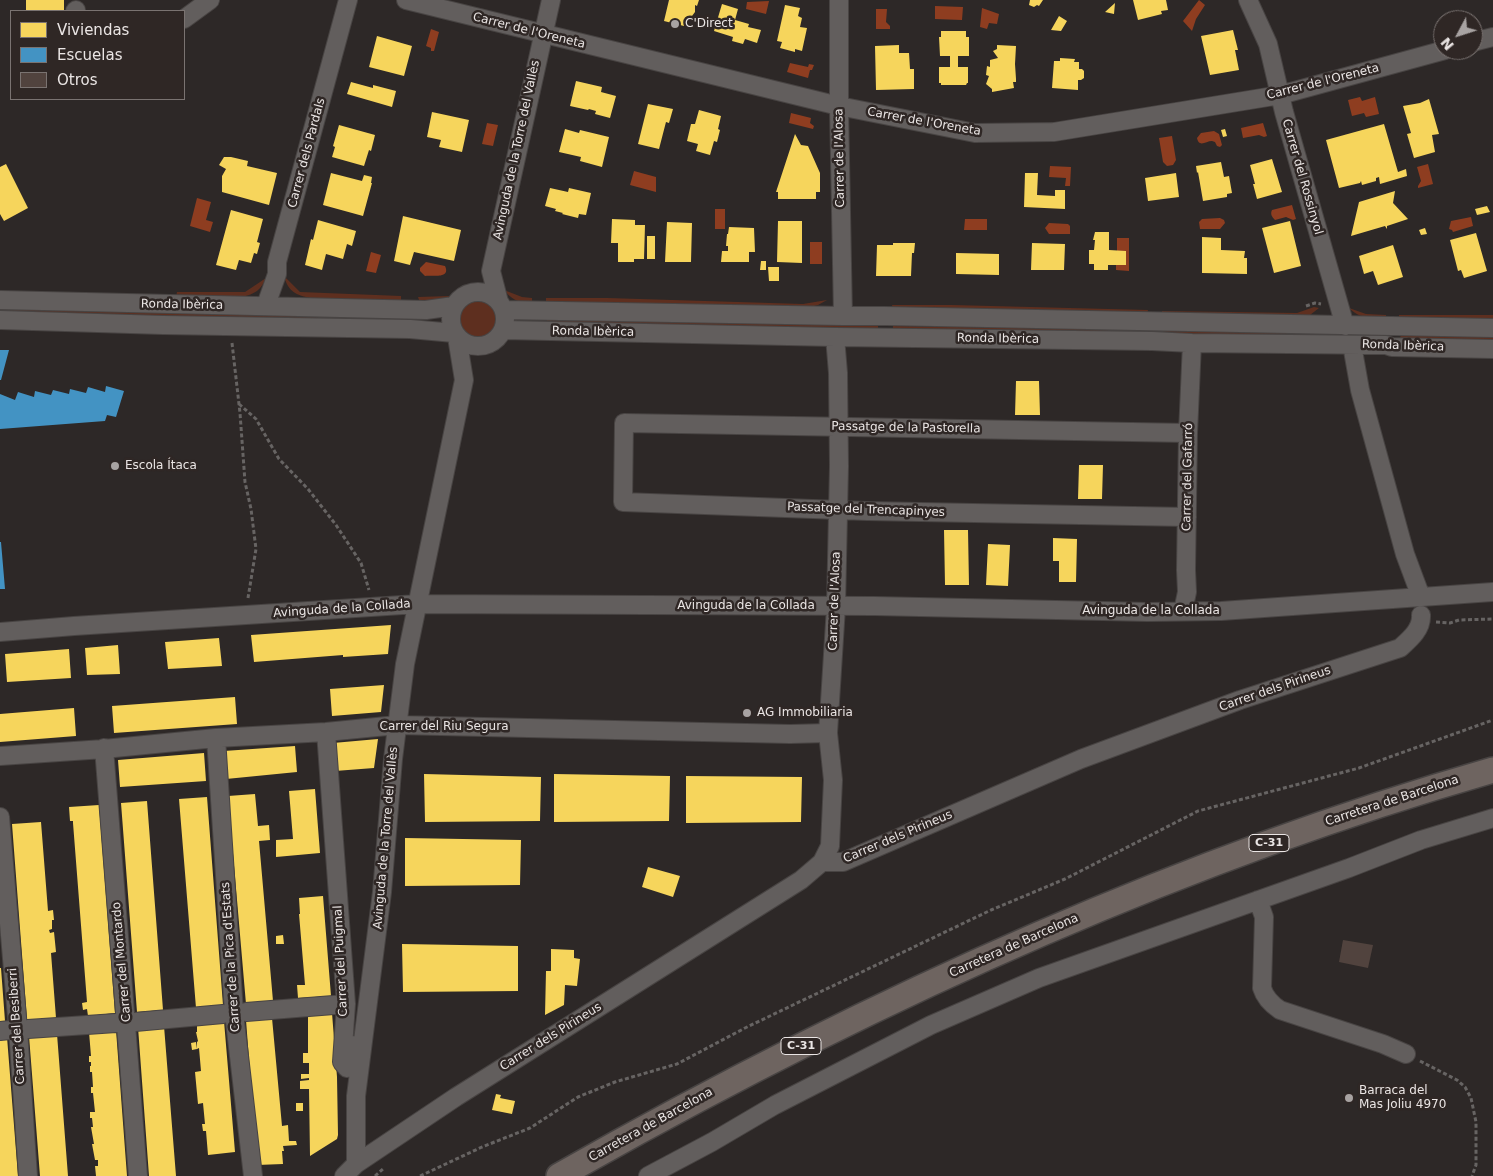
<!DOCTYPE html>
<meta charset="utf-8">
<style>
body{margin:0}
#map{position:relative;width:1493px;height:1176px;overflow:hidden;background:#2d2827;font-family:"DejaVu Sans",sans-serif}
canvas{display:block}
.legend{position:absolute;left:10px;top:10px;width:175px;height:90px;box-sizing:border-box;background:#2f2725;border:1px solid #7a7371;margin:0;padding:6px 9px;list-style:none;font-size:15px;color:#eae5e4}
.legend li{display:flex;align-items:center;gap:10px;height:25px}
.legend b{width:25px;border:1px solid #7a7371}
.north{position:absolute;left:1433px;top:10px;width:50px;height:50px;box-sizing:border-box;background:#2f2725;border:1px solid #7a7371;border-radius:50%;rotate:230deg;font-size:14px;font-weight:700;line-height:20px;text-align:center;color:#eae5e4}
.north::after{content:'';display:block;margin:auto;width:18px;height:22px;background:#a8a3a2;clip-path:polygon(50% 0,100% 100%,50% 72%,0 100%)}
</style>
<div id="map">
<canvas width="1493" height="1176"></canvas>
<ul class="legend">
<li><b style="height:14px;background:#f6d55c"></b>Viviendas</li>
<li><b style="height:14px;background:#4393c3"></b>Escuelas</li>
<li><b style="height:14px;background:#51433e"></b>Otros</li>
</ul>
<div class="north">N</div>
</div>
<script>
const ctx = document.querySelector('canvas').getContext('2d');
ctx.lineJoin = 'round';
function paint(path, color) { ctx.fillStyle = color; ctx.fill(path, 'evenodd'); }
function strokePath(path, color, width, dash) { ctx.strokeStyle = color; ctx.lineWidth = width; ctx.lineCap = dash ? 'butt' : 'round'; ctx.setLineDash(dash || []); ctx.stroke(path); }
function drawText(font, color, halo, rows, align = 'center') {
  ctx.font = font + ' "DejaVu Sans",sans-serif'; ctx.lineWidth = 5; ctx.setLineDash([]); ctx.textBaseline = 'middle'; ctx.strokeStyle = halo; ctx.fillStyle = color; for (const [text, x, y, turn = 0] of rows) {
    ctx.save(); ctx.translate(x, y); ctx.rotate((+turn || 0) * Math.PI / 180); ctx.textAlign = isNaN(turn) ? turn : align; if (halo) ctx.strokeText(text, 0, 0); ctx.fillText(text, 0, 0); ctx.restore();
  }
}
paint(new Path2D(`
 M284,277H285L300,292L401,296V301L310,298C296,295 289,292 284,277Z
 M266,278C261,290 255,294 242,297H176L177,292H245Z
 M504,290L522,297L532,298V303C520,304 511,299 504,290Z
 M450,296C442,304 429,301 419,300L418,297Z
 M546,298H607L803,304L827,300L818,305L806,308L546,304Z
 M472,300C498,299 502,318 489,338L474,339L462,331L459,320L462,308Z
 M892,305H952L1148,310L1147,315L893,309Z
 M1314,307L1319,308L1310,315L1301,316L1162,315V311L1297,313Z
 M1349,308L1366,314L1386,315V319C1371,318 1360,319 1349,308Z
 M0,309L218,313L401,317V322L0,313Z
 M1399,315H1493V320L1399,319Z
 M547,317L878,324V329C767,330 657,323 547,324Z
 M893,326L1146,330V335L893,330Z
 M1160,331L1385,334V339L1160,335Z
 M1401,334L1493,336V340L1400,339Z`), '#5e2f1f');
paint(new Path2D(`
 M1199,0L1205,5L1196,19L1192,31L1183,21Z
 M769,1L766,14L746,9L747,2Z
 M935,6L963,7L962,20L935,19Z
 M982,8L999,14L997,24L989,23L987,29L980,27Z
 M876,9H887L886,22L890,26V29H876Z
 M431,29L439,32L434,51H431V48L426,46Z
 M790,63L808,67L809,64L814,65L812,70H810L808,78L787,72Z
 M1360,97L1362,101L1375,97L1379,114L1366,117L1364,113L1352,116L1348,100Z
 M791,113L811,118L810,123L814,126L813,129L789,123Z
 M487,123L498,125L493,146L482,144Z
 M1263,123L1267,136L1264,137L1259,135L1243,138L1241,128Z
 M1214,131L1219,134L1222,145L1220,147L1217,146L1215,142L1212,141C1206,141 1199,148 1197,138L1201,133Z
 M1172,136L1176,160L1173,165L1167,166L1163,162L1159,138Z
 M1428,164L1433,184L1418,188V186L1421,181L1417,167Z
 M1050,166L1071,167L1070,186H1065L1066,178L1049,177Z
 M634,171L656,177V192L630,185Z
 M197,198L211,202L206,220L213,222L210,232L190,226Z
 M1292,205L1296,219L1293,220L1286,217L1275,220C1272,217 1270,214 1272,210Z
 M715,209H725V229H715Z
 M1471,217L1473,226L1453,232L1452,230L1449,229L1451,221Z
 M1220,218L1224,220L1225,223L1220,229H1200L1199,222L1202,219Z
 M965,219H987V230H964Z
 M1049,223L1068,224L1070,226V234H1049L1045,228Z
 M1117,238H1129V271L1116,270V265H1126V251H1117Z
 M810,242H822V264H810Z
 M371,252L381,255L376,273L366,271Z
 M426,262L445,266C451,279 433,275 425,276L420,271V268Z`), '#8e3d20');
paint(new Path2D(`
 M26,0H64V10L26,11Z
 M669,0H699L697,6L695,5V12L692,16L686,17L684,26L664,21Z
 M1030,0H1043L1039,6L1037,5L1034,7L1029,5Z
 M1133,0H1166L1168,10L1161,11L1162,14L1138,20Z
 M1115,3L1114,14L1105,12Z
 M722,4L738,9L735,20L749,24L748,27L761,30L757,43L745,39L743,44L732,41L733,37L714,31Z
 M785,5L800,8L798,16L802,18L800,27L807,28L802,51L795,49V52L780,48L782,42L777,41Z
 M1059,16L1067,21L1061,31L1051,30Z
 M1233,30L1238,50H1235L1239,70L1210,75L1201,36Z
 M941,31H966V37H969V56H958V67H968V83H967L966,85H941V83H939V67H950V56H940L939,37H941Z
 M377,36L412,46L404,76L369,67Z
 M899,45V53H909L910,69H914V89L876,90L875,46Z
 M997,45L1016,46L1015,64L1016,79V82H1013L1014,88L992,92V89L986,84L989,76L986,75L987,66L990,67V60L998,58L993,51L997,49Z
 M1060,58L1075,59L1074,62H1079V69H1082L1084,71V78L1081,80H1078V90L1052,88L1054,61H1060Z
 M576,81L602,87L601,92L616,96L610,118L595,114L596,111L589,109L588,110L570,106Z
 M351,82L373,88V85L396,91L392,107L347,94Z
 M1429,99L1439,134L1432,135L1435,152L1414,158L1407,134L1411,133L1403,106L1420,103Z
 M648,104L673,109L669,123L666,122L659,149L638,144Z
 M699,110L721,116L718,129L720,130L717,142L714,141L710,155L696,151L698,144L687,141L691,124H695Z
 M432,112L469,120L462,152L439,147L441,140L427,137Z
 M1384,124L1398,172L1406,169L1407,176L1380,184L1379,177L1376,178V181L1362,185L1361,181L1360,183L1339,188L1326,140Z
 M339,125L375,135L371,151L369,150L364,166L332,157L335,147L333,146Z
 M565,129L579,133L580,130L609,137L602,167L580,161L581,157L559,152Z
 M1225,129L1227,136L1223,137L1221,130Z
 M795,134L801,145L808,146L820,173V192H816V199H778V192H776Z
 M224,157H231L248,161L247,166L277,173L269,205L222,192V176L226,169L219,165Z
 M1272,159L1282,192L1257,199L1253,184H1255L1250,165Z
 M1221,162L1224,177L1229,176L1232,193L1227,194V197L1203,201L1198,172L1197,173L1196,166Z
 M6,164L28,208L4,221L0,214V167Z
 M331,173L362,181L364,175L372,177L371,183H372L363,216L323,205Z
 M1025,173H1038L1037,195L1055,196V190H1065V209L1024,207Z
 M1176,173L1179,197L1148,201L1145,178Z
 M550,188L568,192L569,188L591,193L586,215L579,214L578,218L562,214L563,213L555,211L556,209L545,206Z
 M1395,191L1393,203L1408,219L1387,226V229L1385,226L1351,236L1359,202Z
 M1487,206L1490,212L1477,215L1475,209Z
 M231,210L263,219L257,242L260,243L257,254L254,253L251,263L239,260L236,270L216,265Z
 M403,216L461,230L454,261L414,252L410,265L394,261Z
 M612,219L635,220V225H645L644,259H634V262H618V243H611Z
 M318,220L356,231L352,246L347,244L343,259L326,254L322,270L305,265L311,239L313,240Z
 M778,221H802V263L777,262Z
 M1290,221L1301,266L1274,273L1262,228Z
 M667,222L692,223L691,262H665Z
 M729,227L754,228L755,252H749V262H721L722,251H728V246H726L727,234H728Z
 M1425,228L1427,234L1421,235L1419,230Z
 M1095,232H1109V250L1126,251V265H1108V270H1094V264H1089V250H1094L1095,240H1093Z
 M1476,233L1487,271L1464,278L1461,270L1458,271L1450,240Z
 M647,236H655V259H647Z
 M1202,237L1221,238V250L1245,251L1244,258H1247V274L1202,273Z
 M893,243H915L914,253H912L911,276H876L877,245H893Z
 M1032,243L1065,244L1064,270H1031Z
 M1393,245L1403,277L1378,285L1373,271L1364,274L1359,256Z
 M956,253L999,254V275L956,274Z
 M761,261H766V270H760Z
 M768,267H779V281H769Z
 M1016,381H1039L1040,415H1015Z
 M1079,465H1103L1102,499H1078Z
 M944,530H968L969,585H945Z
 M1053,538L1077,539L1076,582H1059V561H1053Z
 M988,544L1010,545L1008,586L986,585Z
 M391,625L388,654L343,657V655L254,662L251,635Z
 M219,638L222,666L168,669L165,642Z
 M118,645L120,674L87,675L85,648Z
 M69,649L71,678L7,682L5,654Z
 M384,685L381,712L332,716L330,689Z
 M235,697L237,724L114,733L112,706Z
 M74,708L76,736L0,742V714Z
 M378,739L374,768L335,771L333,743Z
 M295,746L297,772L226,779L224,751Z
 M204,753L206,781L120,787L118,760Z
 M424,774L541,777L540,821L425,822Z
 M554,774L670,776L669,821L554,822Z
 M686,776L802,777L801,822L686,823Z
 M315,789L320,853L276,857V840L293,839L289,791Z
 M255,794L258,826L269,825L270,840L259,841L273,1001L246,1004L228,796Z
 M207,797L223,1005L196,1008L179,799Z
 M147,801L163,1010L137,1012L121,803Z
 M99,805L115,1013L88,1016L87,1009L83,1010L82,1003L87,1002L73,823V821H70L69,807Z
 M41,822L48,911L53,910L54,920H52V929L49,930L50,933L54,932L56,952L51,953L56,1018L27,1020L12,824Z
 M405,838L521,840L520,885L405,886Z
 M648,867L680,876L673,897L642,887Z
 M323,896L331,996L298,998L297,985H305L299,914H300L299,898Z
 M283,935L284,944H276V936Z
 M402,944L518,946V991L403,992Z
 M551,949L574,950V958L580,959L577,986L565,985L564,1005L545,1015L546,971H551Z
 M0,968H1L5,1021L0,1022Z
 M332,1013L337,1077L338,1135L337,1139L310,1156L309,1089H300V1081L309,1080V1078L301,1079V1074H309V1063H303V1053H308V1015Z
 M272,1018L282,1126L288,1125L289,1141H296L297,1145L283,1146L284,1151H282L283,1164L257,1165L246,1020Z
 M224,1021L235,1152L208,1155L206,1131H203L202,1124H205L203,1103L198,1104L195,1072L201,1071L199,1048L197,1049V1042L198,1041L196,1032H197V1023Z
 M164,1026L176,1176H149L138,1027Z
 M116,1030L127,1176H96L95,1166H98V1160H95L92,1144H94L91,1127H93L92,1118H90V1112H95L93,1093H91V1087H93L92,1072H90V1066H91V1062H89V1056H91L89,1032Z
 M57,1034L68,1176H40L29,1036Z
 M0,1037H7L18,1176H0Z
 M196,1042L197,1049L192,1050L191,1043Z
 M496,1094L501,1095L500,1098L515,1101L512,1114L492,1110Z
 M296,1103H303V1111H296Z`), '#f6d55c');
paint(new Path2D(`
 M0,350H9L1,380H0Z
 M106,386L124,391L116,417L107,415L105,421L0,429V394L15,400L18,392L34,397L35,391L51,395L53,390L69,394L70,389L86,393L88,387L105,392Z
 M0,542H1L5,589H0Z`), '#4393c3');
paint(new Path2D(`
 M1343,940L1373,945L1368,968L1339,962Z`), '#51433e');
const minor = new Path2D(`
 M406,0L839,106L975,133L1054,132L1280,95L1445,50
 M839,0V106L843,316
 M1248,0L1268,44L1284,112L1345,326
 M75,11L76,10
 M184,19L210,0
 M1473,42L1493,37
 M451 319a27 27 0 1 1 54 0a27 27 0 1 1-54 0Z
 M0,300L426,310L454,306
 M499,302L491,271L551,0
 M266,305L277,274V262L348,0
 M504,310L843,316H885C1088,319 1290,325 1493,328
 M0,320L163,325L410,329L454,333
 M503,330L835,337L1152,341L1192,343L1386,345L1392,347L1493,349
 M1352,345L1360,390L1405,554L1421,597
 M1187,517L867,511L623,502L624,423L1188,433
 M1183,611L1187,592L1186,570L1188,433L1192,343
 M0,632L74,626L418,604L874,606L1148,612L1221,611L1493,592
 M326,732L346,1004L342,1062L347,1068L352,1045
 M216,738L234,1013L253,1176
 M104,748L138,1176
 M0,756L104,749L216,738L326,732L397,725L790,734L828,733
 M0,817L18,1029L28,1176
 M822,862H843L1081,759L1240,700L1400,648C1410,639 1422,629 1421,615
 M1258,900L1264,917L1262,988C1265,998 1271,1004 1280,1010L1383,1044L1406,1054
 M246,1012L346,1004
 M135,1022L223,1014
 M28,1029L116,1023
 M0,1031L10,1030
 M356,1164L456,1097L801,880L822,862L830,846L833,780L828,733L836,607L839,466L838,373L835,337
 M344,1176L356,1164V1096L382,892L393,759L405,664L464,380L457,337
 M648,1176L712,1142L775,1105L931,1025L1039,978L1349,868L1421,840L1493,818`);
const highway = new Path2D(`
 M559,1176C854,1008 1166,864 1493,770`);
strokePath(minor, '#484443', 20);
strokePath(highway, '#484443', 28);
strokePath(new Path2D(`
 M1306,306L1315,303L1321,304
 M232,343L240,413L245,482L251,509L256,549L248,598
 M239,404L256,419L279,459L308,489L336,525L361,563L369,590
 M1436,622L1450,623L1459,620L1493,619
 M1420,1061L1457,1080L1465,1087L1471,1098L1476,1122V1165L1472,1176
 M375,1176L384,1168
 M420,1176L482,1147L530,1128L578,1097L615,1082L677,1064L745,1028L991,910L1065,879L1198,811L1359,768L1493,720`), '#676463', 3, [4, 2.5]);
strokePath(minor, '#625e5d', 18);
strokePath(highway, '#6e6460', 25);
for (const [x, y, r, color] of [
 [675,24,5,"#a8a3a2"],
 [115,466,5,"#a8a3a2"],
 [747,713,5,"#a8a3a2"],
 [1349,1098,5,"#a8a3a2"]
]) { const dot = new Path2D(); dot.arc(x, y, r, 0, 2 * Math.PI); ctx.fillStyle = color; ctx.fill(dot); strokePath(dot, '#2f2725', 2); }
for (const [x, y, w] of [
 [1269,843,40],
 [801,1046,40]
]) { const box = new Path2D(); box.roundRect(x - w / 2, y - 8.5, w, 17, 4); ctx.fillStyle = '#2f2725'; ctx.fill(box); strokePath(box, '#eae5e4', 1); }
drawText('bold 11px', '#eae5e4', null, [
 ["C-31",1269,843],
 ["C-31",801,1046]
]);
drawText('12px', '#eae5e4', '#2f2725', [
 ["C'Direct",685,24],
 ["Escola Ítaca",125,466],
 ["AG Immobiliaria",757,713],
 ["Barraca del",1359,1091],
 ["Mas Joliu 4970",1359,1105]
], 'left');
drawText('12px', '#eae5e4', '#2f2725', [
 ["Carrer de l'Oreneta",529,31,14],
 ["Carrer de l'Oreneta",1323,82,-14],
 ["Carrer de l'Oreneta",924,122,10],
 ["Avinguda de la Torre del Vallès",517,150,-78],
 ["Carrer dels Pardals",307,153,-75],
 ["Carrer de l'Alosa",840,158,-91],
 ["Carrer del Rossinyol",1302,177,74],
 ["Ronda Ibèrica",182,305,1],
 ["Ronda Ibèrica",593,332,1],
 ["Ronda Ibèrica",998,339,1],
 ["Ronda Ibèrica",1403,346,2],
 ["Passatge de la Pastorella",906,428,1],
 ["Carrer del Gafarró",1188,477,-89],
 ["Passatge del Trencapinyes",866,510,2],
 ["Carrer de l'Alosa",835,601,-88],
 ["Avinguda de la Collada",746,606],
 ["Avinguda de la Collada",342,609,-4],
 ["Avinguda de la Collada",1151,611],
 ["Carrer dels Pirineus",1275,689,-19],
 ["Carrer del Riu Segura",444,727],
 ["Carretera de Barcelona",1392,801,-18],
 ["Carrer dels Pirineus",898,837,-23],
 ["Avinguda de la Torre del Vallès",386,838,-85],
 ["Carretera de Barcelona",1014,946,-24],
 ["Carrer de la Pica d'Estats",231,957,-94],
 ["Carrer del Puigmal",341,961,-93],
 ["Carrer del Montardo",122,962,-95],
 ["Carrer del Besiberri",17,1026,-94],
 ["Carrer dels Pirineus",551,1037,-32],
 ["Carretera de Barcelona",651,1125,-29]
]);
</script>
